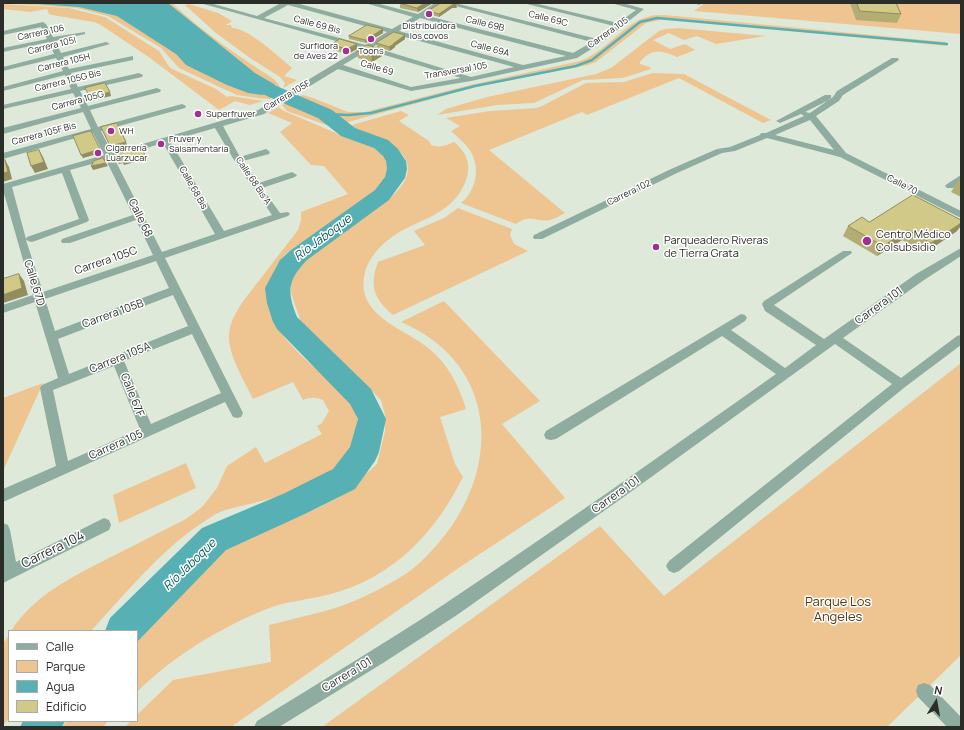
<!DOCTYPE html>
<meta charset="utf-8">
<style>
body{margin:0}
#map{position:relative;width:964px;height:730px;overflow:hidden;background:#dfe9da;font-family:Manrope,sans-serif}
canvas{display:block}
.frame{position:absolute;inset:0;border:4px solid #2a2d28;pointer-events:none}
.legend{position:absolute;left:8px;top:630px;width:130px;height:92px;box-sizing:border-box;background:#fff;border:1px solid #aaaba9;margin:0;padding:5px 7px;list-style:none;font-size:12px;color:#2a2d28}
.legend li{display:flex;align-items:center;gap:8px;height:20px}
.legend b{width:20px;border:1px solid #aaaba9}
.north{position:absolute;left:916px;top:682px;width:40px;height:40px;-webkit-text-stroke:3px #fff;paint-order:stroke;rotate:11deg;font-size:11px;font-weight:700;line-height:16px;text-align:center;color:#2a2d28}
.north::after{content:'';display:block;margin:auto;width:14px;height:18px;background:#2a2d28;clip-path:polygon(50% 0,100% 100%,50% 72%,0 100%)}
</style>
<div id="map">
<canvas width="964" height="730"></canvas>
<div class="frame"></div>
<ul class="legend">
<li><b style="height:5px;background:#8eac9f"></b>Calle</li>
<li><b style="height:11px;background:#eec491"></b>Parque</li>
<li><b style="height:11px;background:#57b1b4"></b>Agua</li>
<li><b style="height:11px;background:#d0c987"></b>Edificio</li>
</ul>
<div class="north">N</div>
</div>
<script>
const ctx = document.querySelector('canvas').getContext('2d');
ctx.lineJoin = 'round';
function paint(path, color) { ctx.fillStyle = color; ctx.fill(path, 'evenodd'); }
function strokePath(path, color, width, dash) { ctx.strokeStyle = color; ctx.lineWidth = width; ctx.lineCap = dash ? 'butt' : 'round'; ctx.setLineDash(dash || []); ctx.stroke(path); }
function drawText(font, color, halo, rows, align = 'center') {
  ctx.font = font + ' Manrope,sans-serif'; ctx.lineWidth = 3; ctx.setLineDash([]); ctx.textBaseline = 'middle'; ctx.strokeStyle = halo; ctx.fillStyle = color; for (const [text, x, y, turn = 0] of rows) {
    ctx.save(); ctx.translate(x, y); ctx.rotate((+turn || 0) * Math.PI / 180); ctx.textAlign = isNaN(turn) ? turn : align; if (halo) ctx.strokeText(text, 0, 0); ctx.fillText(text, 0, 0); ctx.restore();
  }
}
paint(new Path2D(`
 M3,3H172C203,32 238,56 274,79L279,85L281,92L270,99L257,98L237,95L213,84L179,68L161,48L108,16L77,8Z
 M705,3H961V34L694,11Z
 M3,4L69,8L105,17L159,51L170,68L216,89L227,97L231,96L263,101L250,105L235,101L219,110L150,58L101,25L94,22L52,15L49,14L47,9L30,12L3,9Z
 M189,4L218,13L232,21L226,25H231L232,28C248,28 278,56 292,68L284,76L297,80L283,88L285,83L280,77L250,58L216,33L185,5Z
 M665,15L945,42L947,46L665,19L646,23L596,62L588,65L476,87L348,122L347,126L351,129C368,136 407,146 398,173C395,181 387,189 382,195L295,258L284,278L282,292L288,307L297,322L366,390L377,403L381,423L376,455L359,476L232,535C192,559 163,598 132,631H113L184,555L208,532L230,520L345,471L362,455L370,419L361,398L286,325L272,300L273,285L281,266L292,254L321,231C310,238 296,245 286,254C278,261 275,270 271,280C256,324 304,357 331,382C342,393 356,406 358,422C358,427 356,435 354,440C344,476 287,495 254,503C242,506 227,508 216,514C166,543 130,589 91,631H11C34,595 72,577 109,558C135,545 160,532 186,519L202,507L217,488L227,466L256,447L265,463L322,434L317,426L322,423L329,411L323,400C315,397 310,397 303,400L293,382L253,399C245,382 227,353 229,334C230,322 237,310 244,300L298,230L301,220V212L348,194L324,166L311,165L280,132L292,123L268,113L278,107L284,111L343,136L370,145L385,157L388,166L385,178L378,188L340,218C363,201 421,167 371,141L287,111L282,105L303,95L313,98L348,112H365L466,86L580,61C604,53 623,24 647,17C652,15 659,15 665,15Z
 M678,28L766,36L716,44L697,36L684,40L669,33L653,40L670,49L685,44L695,50L677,57C661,50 652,48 640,62V64L650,67L651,69L623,78L583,80L534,103L497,105L437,115L446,109L487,97L596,74L611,68L659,31L665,29Z
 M653,73L684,74L771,120L763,123L679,78L587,115L582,112L489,150L565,213C561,215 555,219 550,220C538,223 530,213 516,224L461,203C477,190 481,166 469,149C464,142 457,137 451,131L460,126L446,118L490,111L536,108L542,106L586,83L624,82Z
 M401,111L409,115L399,121L429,141L431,145C440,148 445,146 454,142C461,147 467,156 468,164C469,172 467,178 464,185C450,216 417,219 392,237C380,245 369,258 365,272C353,320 413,329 437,356C451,370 460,389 466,409L440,417L455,464L463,477C435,533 394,577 331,594C309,600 285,601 264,610C218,629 172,657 137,692V640L199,569L221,550L316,509L341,496L377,464L385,431V415L381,400L321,341L302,325L291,293V281L295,272L304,261C322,247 340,233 359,220C368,213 379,207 389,199C434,161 390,140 354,128L352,125Z
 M458,208L512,229L510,235L514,244L528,251L393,315C374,299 369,286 378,262L425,245L414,231L444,218Z
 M444,301L540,401L502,424L565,498L460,567L231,727H125L131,721H137V715L173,680L271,662L269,625C288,620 306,616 325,611C354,603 382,589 407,573C424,561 439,543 451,527C503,452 490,360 401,322Z
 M961,363V655L887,727H322L600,526L664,596Z
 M43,383L3,471V398Z
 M186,463L196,488L119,523L113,495Z
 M9,635V719L3,725V644Z
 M67,721H108L103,727H62Z`), '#eec491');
paint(new Path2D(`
 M24,3H168L255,73L274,84L278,89L275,92L262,95L248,93L227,85L186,65L176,54L117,16L79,7Z`), '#57b1b4');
strokePath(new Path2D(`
 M325,114L349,115L371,113L475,86L576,66L592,60L640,22L657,18L947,44`), '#57b1b4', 2.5);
paint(new Path2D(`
 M242,71L332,110L355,128L388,140L398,149L406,161L407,169L405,178L389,200L307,260C287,281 287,291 297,317L371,389L386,419L379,452L375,461L355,489L307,513L226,550L137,642V631H105L110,618L202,528L285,493L333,469L350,447L358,419L350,404L277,329L273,322L267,303L265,288L280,260L291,250L375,190L385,177L387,169L386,161L383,156L374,148L341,136L318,118L269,97L236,80L233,76L236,72Z
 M23,721H65L62,727H20Z`), '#57b1b4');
paint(new Path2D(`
 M200,3H210L257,16L281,3H296L392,29L413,17L365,3H376L418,14L435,3H443L424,15L573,53L592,42L444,3H455L597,39L614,26L523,3H534L618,23L636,10L611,3H623L644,9L601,43L577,58L471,81L411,91L338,69L264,114L223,126L240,157L266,149L270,152L269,154L243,161L259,183L292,172L297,175L295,177L262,188L280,213L288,212L290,214L288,216L165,258L243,413L241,417L237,418L233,417L225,402L3,502V489L56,466L40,388L42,385L58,378L35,302L3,313V305L33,295L3,190V184L104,155L93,133L3,159V153L91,129L83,112L3,134V128L81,108L73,93L3,109V105L71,89L65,75L3,91V87L63,71L56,58L3,71V67L54,54L49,42L3,52V48L47,39L41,27L3,35V31L43,22L46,24L53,37L85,32V34L55,41L61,53L106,42L110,44L63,57L69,69L133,56V60L71,73L78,87L139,73L143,75L142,77L80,91L88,106L157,88L161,90L160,92L90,110L98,127L182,104L186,106L185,108L101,131L112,153L258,110L361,48ZM288,5L387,32L366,45L264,18ZM420,18L566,56L523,65L399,31ZM394,34L514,67L471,77L373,47ZM368,50L461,78L411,87L343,65ZM215,128L234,160L272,215L224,231L170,141ZM163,143L215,234L162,252L114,158ZM106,160L133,215L62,239L61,241L62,243H70L136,220L153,255L43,292L26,240L31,242L35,241L87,222L89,220L70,170ZM62,173L79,219L27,237L26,239L12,187ZM156,261L169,288L55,331L45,299ZM173,295L188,326L69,374L58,339ZM192,334L221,393L151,424L124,361ZM114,366L140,429L68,461L53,390Z
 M695,3H702L699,5Z
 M892,58H898L899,60L843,95L839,101L816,116L846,153L961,211V218L840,157L767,138L735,151L722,153L677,173L542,239H534L533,237L534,235L671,169L717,149L730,147L760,135L761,133H766L804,116L801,114L780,123L776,121L825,95H831V99L805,112L810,113L833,97L837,91ZM810,120L834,150L775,135Z
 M961,175V182L953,188H947L945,186L947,184Z
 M961,248V256L924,280L843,338L901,378L957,336L961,335V345L905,387L679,571L674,573L669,571L666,566L669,561L892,384L835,344L625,496L457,615L383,663L279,727H254L257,721C320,682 384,644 446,603C557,529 667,451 776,374L722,336L556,439L551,440L546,439L544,435L546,431L741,314L745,315L747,318L745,321L731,330L785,368L816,345L765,311L762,304L764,301L843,251H851L852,253L774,305L824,339L916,274Z
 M104,518L109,520L111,525L109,530L3,583V523L8,525L10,530L16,562Z
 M924,683L930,685L961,717V727H947L918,697L916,691L918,685Z`), '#8eac9f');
paint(new Path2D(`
 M400,3H433L418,12L400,8Z
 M441,3L457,8H452L439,17L428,14V11Z
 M850,3H896L901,14L897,23L856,20Z
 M383,29V33L366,43L349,39V36Z
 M405,35V39L395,46V47L390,51L377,47L376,43Z
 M357,44V49L348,54L332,50L331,45Z
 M381,49L382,56L372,62L358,58L357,51Z
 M961,176V197L951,192Z
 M869,222L957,231L925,253L902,240L877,256L843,236L848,226Z`), '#b3ad74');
paint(new Path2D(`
 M425,3H433L418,12L417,8Z
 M452,5H456L457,8H452L439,17V14Z
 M383,29V33L366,43L365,40Z
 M405,35V39L395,46V47L390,51L389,47Z
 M357,44V49L348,54L347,49Z
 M381,49L382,56L372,62L371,55Z
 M110,92L111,96L91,101L90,97Z
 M126,142L128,147L113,151L110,146Z
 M100,149L101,153L83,158L81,155Z
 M39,150L43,157L48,169L35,173L31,166Z
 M145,155L146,159L124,165L123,163L119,164L117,160Z
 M5,160L9,167L12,179L3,182V173Z
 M106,163L108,166L93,170L91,166Z
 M961,223V226L957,231L925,253L931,243Z
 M908,230L902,240L877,256L883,246Z
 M19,274L24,281L28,295L3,303V295Z`), '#928d5e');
const building = new Path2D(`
 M400,3H425L417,8Z
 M441,3H450L456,5H452L439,14L428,11Z
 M857,3H896L901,14L860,11Z
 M367,25L383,29L365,40L349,36Z
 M394,32L405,35L393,44H394L389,47L376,43Z
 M340,39L357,44L347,49L331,45Z
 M367,45L381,49L371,55L357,51Z
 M105,83L110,92L90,97L85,88Z
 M117,123L126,142L110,146L101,127Z
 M91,131L100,149L81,155L73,136Z
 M141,147L145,155L123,162L122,159L117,160L114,155Z
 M39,150L44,162L31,166L27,153Z
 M103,158L106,163L91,166L94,161Z
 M5,160L8,172L3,173V161Z
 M913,195L961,220V223L931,243L908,230L883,246L848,226L862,217L869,222Z
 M19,274L22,288L3,295V279Z`);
paint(building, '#d0c987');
strokePath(building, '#928d5e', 1);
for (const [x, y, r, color] of [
 [429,14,4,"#a0318f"],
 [371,39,4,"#a0318f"],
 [346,51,4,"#a0318f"],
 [198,114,4,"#a0318f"],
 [111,131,4,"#a0318f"],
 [161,144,4,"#a0318f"],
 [98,153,4,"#a0318f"],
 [867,241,5,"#a0318f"],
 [656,247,4,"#a0318f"]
]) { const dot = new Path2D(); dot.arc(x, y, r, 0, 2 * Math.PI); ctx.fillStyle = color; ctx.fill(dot); strokePath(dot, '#fff', 1.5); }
drawText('9px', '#2a2d28', '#fff', [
 ["Calle 69C",548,19,14],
 ["Calle 69B",485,24,14],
 ["Calle 69 Bis",317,25,15],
 ["Carrera 106",41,33,-12],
 ["Carrera 105",608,33,-35],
 ["Carrera 105I",52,46,-14],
 ["Calle 69A",490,49,15],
 ["Carrera 105H",64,63,-14],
 ["Calle 69",377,68,17],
 ["Transversal 105",456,71,-10],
 ["Carrera 105G Bis",68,81,-14],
 ["Carrera 105F",287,96,-30],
 ["Carrera 105G",78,101,-15],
 ["Carrera 105F Bis",44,134,-15],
 ["Calle 68 Bis A",253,181,56],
 ["Calle 70",902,185,27],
 ["Calle 68 Bis",193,188,60],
 ["Carrera 102",629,193,-26]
]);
drawText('9px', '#2a2d28', '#fff', [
 ["Distribuidora",429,26,"center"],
 ["los covos",429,36,"center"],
 ["Surfidora",338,46,"right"],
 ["de Aves 22",338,56,"right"],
 ["Toons",371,51,"center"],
 ["Superfruver",206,114],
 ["WH",119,131],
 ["Fruver y",169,139],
 ["Salsamentaria",169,149],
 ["Cigarrería",106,148],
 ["Luarzucar",106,158]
], 'left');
drawText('11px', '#2a2d28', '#fff', [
 ["Calle 68",140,218,64],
 ["Carrera 105C",106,261,-19],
 ["Calle 67D",34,283,73],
 ["Carrera 101",879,306,-36],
 ["Carrera 105B",113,314,-20],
 ["Carrera 105A",120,358,-22],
 ["Calle 67F",132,395,68],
 ["Carrera 105",116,445,-24],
 ["Carrera 101",616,495,-35],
 ["Carrera 101",347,675,-31]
]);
drawText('11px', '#2a2d28', '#fff', [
 ["Centro Médico",876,235],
 ["Colsubsidio",876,248],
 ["Parqueadero Riveras",664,241],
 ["de Tierra Grata",664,254]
], 'left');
drawText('italic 12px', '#015659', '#fff', [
 ["Río Jaboque",323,238,-37],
 ["Río Jaboque",190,565,-44]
]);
drawText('13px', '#2a2d28', '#fff', [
 ["Carrera 104",53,550,-26]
]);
drawText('13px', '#57390f', '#fff', [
 ["Parque Los",838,602],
 ["Angeles",838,617]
]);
</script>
